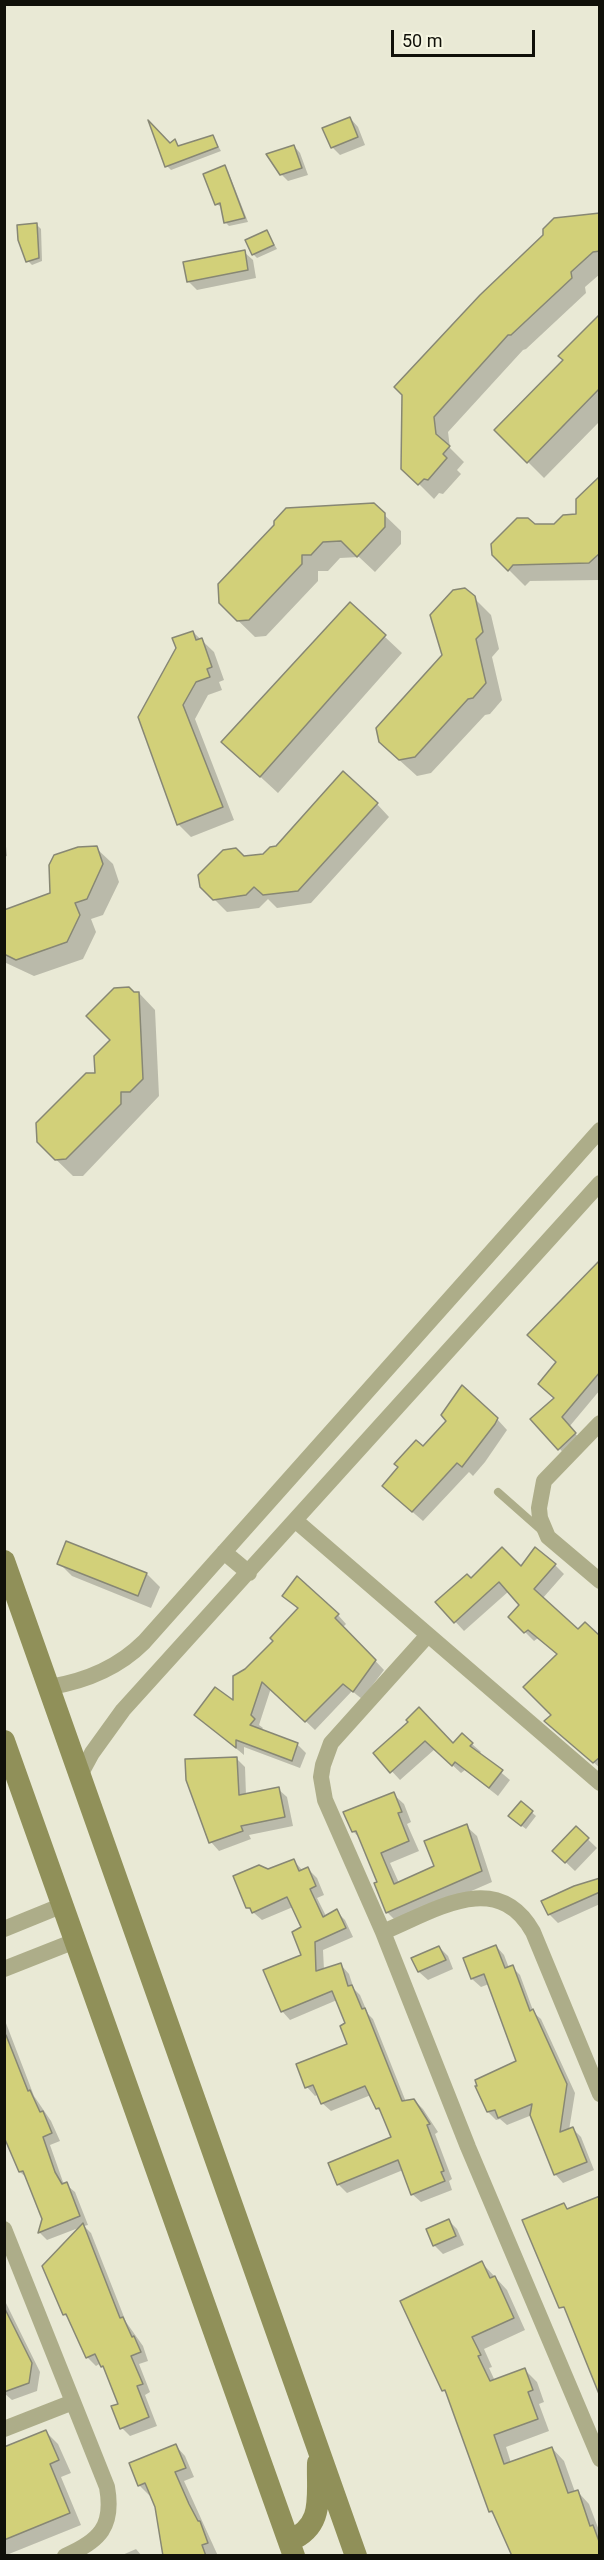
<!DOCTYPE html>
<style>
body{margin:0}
#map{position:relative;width:604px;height:2560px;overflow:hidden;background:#e9e9d5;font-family:Roboto,sans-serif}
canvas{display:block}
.frame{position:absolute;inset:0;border:6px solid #101009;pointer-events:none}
.scale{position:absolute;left:391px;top:30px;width:144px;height:27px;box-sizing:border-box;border:3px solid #101009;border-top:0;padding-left:8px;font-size:18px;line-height:21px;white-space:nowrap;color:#101009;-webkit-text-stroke:4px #f6f6e2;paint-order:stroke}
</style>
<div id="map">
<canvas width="604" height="2560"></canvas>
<div class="frame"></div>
<div class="scale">50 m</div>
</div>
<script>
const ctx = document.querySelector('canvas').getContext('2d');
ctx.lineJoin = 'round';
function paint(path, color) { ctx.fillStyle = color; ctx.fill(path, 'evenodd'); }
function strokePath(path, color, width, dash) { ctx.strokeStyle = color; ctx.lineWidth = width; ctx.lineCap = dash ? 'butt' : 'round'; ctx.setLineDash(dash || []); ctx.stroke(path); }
paint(new Path2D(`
 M350,118L358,127L365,145L340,155L332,147Z
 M213,137L221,151L171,170L167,166L170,145L175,141L180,147Z
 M294,146L300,153L308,175L288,181L281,174Z
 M224,167L228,171L248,222L229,226L225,222L222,207L216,204Z
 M600,215V274L585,287L586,293L526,349L523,350L448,432L450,448L464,462L457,470L461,474L443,494L439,493L434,499L403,468V394Z
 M37,225L41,229L42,261L32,265L28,261Z
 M267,232L277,249L257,258L253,254Z
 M244,252L253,260L256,278L197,290L188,281Z
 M600,316V421L544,478L496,430L565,360Z
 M600,478V580L530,581L525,586L493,554L535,526L554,525L578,516Z
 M374,505L401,531V544L375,572L359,557L340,558L328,571H318V581L266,636L255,637L220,603L275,525Z
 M474,598L491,615L499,649L492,657L502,700L490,714L485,715L431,773L417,776L397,758L444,656Z
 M350,604L402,653L278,793L240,758Z
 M193,632L214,652L224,680L219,682L222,690L208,695L195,719L234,820L191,837L178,824L140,717Z
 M377,804L389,817L311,903L277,908L268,899L259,908L227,912L201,886L244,858L263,855L276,847Z
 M4,827L7,856L4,857Z
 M96,848L113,864L119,882L103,915L91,919L96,932L83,959L34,976L4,962V912L52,894Z
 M133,993H139L155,1010L159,1096L83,1176H73L38,1142L96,1074Z
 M599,1262L600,1390L569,1427L583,1442L567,1457L559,1448L556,1399L558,1362Z
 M497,1419L507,1430L485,1462L473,1476L469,1472L423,1521L394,1496L423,1448Z
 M67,1543L147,1574L160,1587L151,1608L72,1576L59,1563Z
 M555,1565L564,1574L542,1599L600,1723V1768L556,1730L553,1715L558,1655L538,1638L534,1641L510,1617L521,1606L509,1591L464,1631L437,1602L471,1580L521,1569Z
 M284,1596L338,1615L346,1624L343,1627L384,1670L362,1699L352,1691L315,1730L271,1688L259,1725L263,1728L261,1731L297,1744L306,1753L300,1768L244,1747V1755L196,1715L234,1704L246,1671L275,1641L299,1610Z
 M410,1722L453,1745L472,1744L481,1752L479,1754L510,1780L498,1796L465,1770L461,1773L435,1749L400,1780L375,1753Z
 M236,1758L245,1767L246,1795L278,1789L287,1797L293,1826L249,1835L251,1839L219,1851L211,1842Z
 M393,1794L404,1804L411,1822L407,1824L419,1851L390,1863L399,1883L436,1867L466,1826L477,1836L492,1882L398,1923L387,1912L376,1884L379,1882L361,1840L353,1831Z
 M521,1803L536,1816L526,1829L514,1820Z
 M576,1828L597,1848L575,1871L554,1851Z
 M294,1861L303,1871L308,1869L317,1878L324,1895L317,1898L326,1916L336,1911L345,1920L353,1937L323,1950L324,1970L341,1965L349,1974L354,1989L360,1995L368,2014L373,2019L406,2102L414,2100L423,2109L438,2132L435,2134L452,2179L449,2181L452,2190L421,2202L412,2194L403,2170L347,2193L338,2184L393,2138L383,2115L377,2108L371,2095L331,2111L322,2103L319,2094L315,2096L307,2087L349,2045L347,2024L337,2000L290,2020L282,2011L303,1955V1928L293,1907L262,1920L247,1907L268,1870Z
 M600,1880V1904L558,1923L549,1914Z
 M496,1946L504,1955L509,1968L512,1967L520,1975L534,2013L541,2019L575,2093L569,2130L573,2129L581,2137L594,2170L563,2183L555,2174L532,2115L507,2125L500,2119L496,2120L488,2112L518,2062L489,1984L481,1987L472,1979L465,1959Z
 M439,1947L448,1956L453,1969L428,1980L419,1972Z
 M4,2018L34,2096L51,2121L60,2141L50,2145L63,2182L75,2192L88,2225L84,2226L91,2233L126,2322L143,2346L148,2361L139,2364L150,2392L145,2395L157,2426L130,2436L122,2428L120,2404L106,2370L101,2363L96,2366L87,2357L70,2320L64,2314L81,2227L47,2240L39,2232L44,2219L28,2179L20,2172L4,2136Z
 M449,2221L457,2229L464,2245L443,2254L434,2245Z
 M482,2263L507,2290L525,2330L484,2349L492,2367L489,2368L495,2381L525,2370L537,2382L544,2402L539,2404L549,2431L506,2447L511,2463L552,2448L564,2461L575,2492L577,2491L589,2504L600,2533V2556L496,2517L490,2511L450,2397L443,2390Z
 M4,2299L40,2372L37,2391L12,2400L4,2393Z
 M46,2432L58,2444L71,2473L61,2477L81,2525L4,2556V2449Z
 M176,2446L185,2456L194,2477L184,2481L218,2556H165L156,2506L151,2494L149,2495L139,2485Z
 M136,2549L142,2556H120Z`), '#0003');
const building = new Path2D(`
 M350,117L358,137L331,148L322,128Z
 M148,120L170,143L175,139L178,146L213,135L218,147L165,167Z
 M294,145L302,168L280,175L266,154Z
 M225,165L245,218L224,223L220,203L215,205L203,174Z
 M600,213V251L593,252L571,272L572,278L511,335H508L434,417L436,434L450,446L443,454L447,458L428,480L424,479L418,485L401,469L402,395L394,387L480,295L543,235V229L554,218Z
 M37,223L39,258L26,262L18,240L17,225Z
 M267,230L274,245L252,255L245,240Z
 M245,250L248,270L187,282L183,262Z
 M600,314V388L527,463L494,430L563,360L558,356Z
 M600,476V553L589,563L513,565L508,571L492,555L491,544L517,518H528L535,524H554L563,515L576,514V499Z
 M374,503L385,513V527L357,557L341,541L323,542L311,555H302V564L249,620L237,621L219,603L218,584L274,525V521L286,508Z
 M465,588L475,596L483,632L476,639L486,683L473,698L468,699L415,757L399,760L379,742L376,728L442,655L430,615L453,590Z
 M350,602L386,635L260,777L221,742Z
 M193,631L196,640L202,638L212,667L207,669L210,677L196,682L183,705L223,807L177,825L138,717L176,648L172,638Z
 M343,771L378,803L298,891L263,895L254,887L246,895L213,900L200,887L198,875L223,850L236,848L244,856L263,854L270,847L276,846Z
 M97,846L103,864L87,899L75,903L80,915L67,942L16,960L4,954V910L50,893L49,865L54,855L78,847Z
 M129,987L134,992H139L143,1079L130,1092H121V1104L66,1159L55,1160L37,1142L36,1123L86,1073H95L94,1056L110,1040L86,1016L114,988Z
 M600,1260V1372L562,1417L576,1433L558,1450L530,1419L554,1398L538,1384L556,1362L527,1335Z
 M462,1385L498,1418L495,1424L462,1467L457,1463L412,1512L382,1486L398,1467L394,1464L416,1440L423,1446L446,1421L441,1415Z
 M66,1541L147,1573L138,1596L57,1564Z
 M502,1547L521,1566L535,1547L556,1564L534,1589L578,1629L585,1622L600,1636V1757L593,1763L544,1721L551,1715L523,1687L557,1654L528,1630L524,1633L508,1617L519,1605L499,1582L454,1623L435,1602L467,1574L471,1578Z
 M297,1576L339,1614L335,1618L376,1660L353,1692L343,1684L305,1722L262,1682L251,1715L255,1719L250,1725L298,1743L292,1761L236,1740V1748L194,1715L215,1687L233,1700V1676L245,1669L273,1641L270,1638L298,1608L282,1596Z
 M419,1707L453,1743L462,1733L473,1743L470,1746L503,1770L489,1788L455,1762L452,1766L425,1741L390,1773L373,1753L408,1722L406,1720Z
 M237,1757L239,1795L279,1787L285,1817L241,1826L243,1831L209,1843L186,1780L185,1759Z
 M394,1792L402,1812L398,1813L409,1841L381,1853L394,1884L434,1866L424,1841L467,1824L482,1871L386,1913L374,1883L377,1882L356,1831L352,1832L343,1812Z
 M521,1801L533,1811L521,1826L508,1816Z
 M576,1826L589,1838L565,1863L552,1851Z
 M294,1859L299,1871L308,1867L316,1886L310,1889L323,1917L337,1909L346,1928L315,1942L316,1971L341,1963L348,1986L352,1985L362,2009L365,2008L402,2101L414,2099L430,2124L427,2125L444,2171L441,2172L445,2181L411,2195L398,2160L337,2185L328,2163L391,2137L379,2108L376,2109L365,2086L321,2104L313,2085L305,2088L296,2064L347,2044L340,2026L345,2023L332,1991L281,2012L263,1970L301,1955L292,1932L301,1927L287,1897L252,1913L250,1908H246L233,1876L259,1865L268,1869Z
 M600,1878V1892L548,1915L541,1901L574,1886Z
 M496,1945L505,1968L513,1965L530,2011L533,2009L567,2084L560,2132L573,2127L587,2162L554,2175L530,2115L532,2104L498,2118L495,2110L487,2112L475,2086H477L475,2080L516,2061L484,1974L471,1979L463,1958Z
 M439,1946L446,1960L418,1972L411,1958Z
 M4,2035H6L28,2091L30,2090L40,2112L43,2111L52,2133L43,2137L55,2172L62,2184L67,2182L80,2216L38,2233L42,2219L23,2171L19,2172L4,2137Z
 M600,2196V2394H599L564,2307L559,2308L522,2220L564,2203L567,2209Z
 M449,2219L456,2236L433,2246L426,2229Z
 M83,2223L120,2318L123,2317L132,2337L134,2336L141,2352L131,2356L143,2384L137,2386L149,2417L120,2429L111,2406L118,2404L103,2366L101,2367L95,2354L86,2358L66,2314L63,2315L42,2266Z
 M482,2261L490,2278L495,2276L514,2318L472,2337L481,2355L478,2356L490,2381L525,2368L533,2390L528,2392L538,2419L494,2435L504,2464L552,2447L568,2493L578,2490L590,2526L593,2525L600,2544V2556H512L492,2511L489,2512L445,2390L442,2391L400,2301Z
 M4,2307L32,2363L29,2383L4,2392Z
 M46,2430L59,2460L50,2464L70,2513L4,2540V2447Z
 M176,2444L186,2468L175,2472L189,2504L198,2521H200L208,2543L202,2545L206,2556H163L155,2507L145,2483L138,2486L129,2463Z`);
paint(building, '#d2d079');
strokePath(building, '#878774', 1.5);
strokePath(new Path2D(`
 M498,1492L541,1530`), '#adad89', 8);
strokePath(new Path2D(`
 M600,1423L544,1481L539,1508L540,1518L548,1537L600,1581
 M296,1521L600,1783
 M224,1552L249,1573
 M428,1635L331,1743L323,1765L321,1777L325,1800L383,1932L468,2147L600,2459
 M50,1687C86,1681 118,1668 144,1642L600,1130
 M79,1777L92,1753L123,1710L600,1183
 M4,1929L63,1905
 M383,1932C434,1911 497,1868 533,1932L600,2094
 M4,1969L75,1941
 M4,2229L107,2487C114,2526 100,2541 65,2556
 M4,2429L73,2402`), '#adad89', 16);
strokePath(new Path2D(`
 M4,1561L356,2556
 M4,1741L294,2556
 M289,2541C325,2526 317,2497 318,2463`), '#909059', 22);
</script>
